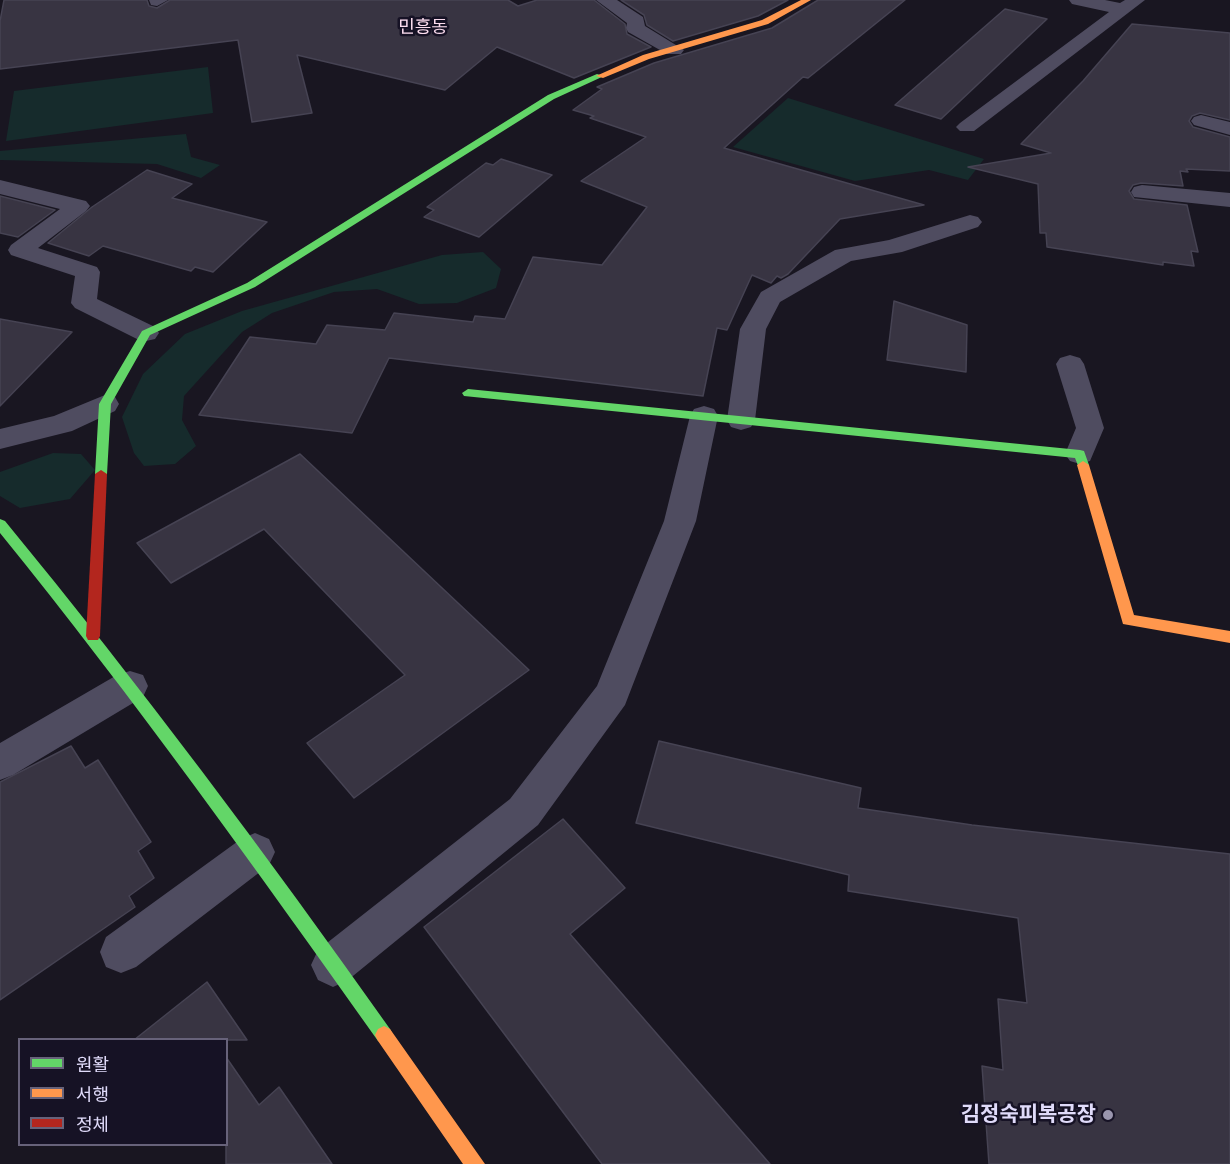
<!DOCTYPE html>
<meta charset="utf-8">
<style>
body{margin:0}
#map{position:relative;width:1230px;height:1164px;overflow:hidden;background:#191621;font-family:Raleway,"Noto Sans KR",sans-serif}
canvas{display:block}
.legend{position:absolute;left:18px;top:1038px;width:210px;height:108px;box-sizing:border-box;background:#161225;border:2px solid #67627a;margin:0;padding:8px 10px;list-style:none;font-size:18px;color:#e0dbfa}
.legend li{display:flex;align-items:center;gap:12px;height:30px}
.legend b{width:30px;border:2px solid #67627a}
</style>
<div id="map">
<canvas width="1230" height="1164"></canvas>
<ul class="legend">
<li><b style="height:8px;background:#63d668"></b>원활</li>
<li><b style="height:8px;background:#ff974d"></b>서행</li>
<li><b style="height:8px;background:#b3261e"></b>정체</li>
</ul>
</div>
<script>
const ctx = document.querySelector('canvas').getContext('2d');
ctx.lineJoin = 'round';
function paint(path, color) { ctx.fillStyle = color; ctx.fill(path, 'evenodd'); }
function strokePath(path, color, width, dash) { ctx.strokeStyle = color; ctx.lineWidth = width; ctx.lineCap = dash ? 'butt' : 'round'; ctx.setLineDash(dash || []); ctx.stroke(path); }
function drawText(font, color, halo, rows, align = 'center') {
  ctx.font = font + ' Raleway,"Noto Sans KR",sans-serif'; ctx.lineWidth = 5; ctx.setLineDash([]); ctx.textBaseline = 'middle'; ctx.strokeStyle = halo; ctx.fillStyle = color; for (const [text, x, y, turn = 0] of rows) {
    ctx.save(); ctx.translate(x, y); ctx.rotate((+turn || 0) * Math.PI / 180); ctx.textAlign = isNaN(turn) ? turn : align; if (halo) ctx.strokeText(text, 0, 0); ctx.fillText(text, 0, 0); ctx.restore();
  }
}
paint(new Path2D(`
 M208,67L213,113L6,141L14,91Z
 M788,98L984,159L968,180L929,170L855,181L733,147Z
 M186,134L191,157L220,165L201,178L157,164L0,160V151Z
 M483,252L501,269L496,288L457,303L419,304L377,289L334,292L272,313L242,332L184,396L182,420L196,446L175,464L144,466L134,453L122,417L143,374L185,334L242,311L442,255Z
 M53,453L81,454L95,470L70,499L20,508L0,496V472Z`), '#162b2c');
const building = new Path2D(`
 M4,0H147L149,6L157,8L170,0H508L518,6L537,0H594L625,24L627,34L651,47L574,78L497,47L445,90L297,55L312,113L252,122L238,40L0,69V21Z
 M621,0H788L758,16L673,41L647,25L644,15Z
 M818,0H905L808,78L803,77L724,148L924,205L840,219L788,274L781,278L777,276L771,283L752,275L727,330L717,328L703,396L389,358L352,433L199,415L250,337L316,344L327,325L385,330L394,313L473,322L475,316L505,319L533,257L602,265L647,207L581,181L646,137L590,118L594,116L573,110L602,89L597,87L654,63L772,28Z
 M1005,9L1047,19L941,119L895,105Z
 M1132,24L1230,33V120L1200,113L1192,116L1189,121L1193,127L1230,137V171L1186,169L1188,172L1180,171L1183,186L1141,183L1133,185L1129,191L1134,199L1187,205L1198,252L1191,251L1194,266L1163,262V265L1047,247L1046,233H1040L1038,184L968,167L1051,153L1021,144L1083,81Z
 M501,159L552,175L479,237L424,217L434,210L427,207L486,163L493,165Z
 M147,170L192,184L172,198L267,222L213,272L195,267L191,271L103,246L89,256L48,243L92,207Z
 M0,196L55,210L18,237L0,233Z
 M894,301L967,325L966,372L887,360Z
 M0,319L72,332L0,406Z
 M300,454L529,670L354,798L307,743L405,675L264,529L171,583L137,543Z
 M659,741L861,788L858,808L972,825L1230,854V1164H989L982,1066L1003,1070L998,999L1027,1003L1018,918L848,891L849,875L636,823Z
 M71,746L85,768L98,760L151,842L138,851L154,878L129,896L135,907L0,1000V782Z
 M563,819L625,888L570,934L770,1164H602L424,927Z
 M207,982L247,1040H134Z
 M226,1057L259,1105L279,1087L332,1164H226Z`);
paint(building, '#383442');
strokePath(building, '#464353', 1.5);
paint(new Path2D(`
 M149,0H168L157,6L151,5Z
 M596,0H617L643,17L645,26L684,50L681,54H667L628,32L626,28L627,23Z
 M1069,0H1105L1120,3L1125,0H1145L974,131H960L956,127L960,123L1109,12L1072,4Z
 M1201,115L1230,122V135L1194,125L1191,121L1194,117Z
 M0,180L86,201L90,206L86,211L38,248L97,267L100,272L97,299L155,327L159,333L155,339L146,341L137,339L75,308L71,303L75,276L11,255L8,250L11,245L60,209L0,194Z
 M1142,185L1230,193V207L1134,197L1131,192L1134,187Z
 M970,215L978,217L982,222L978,227L902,252L851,261L780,302L766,329L755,420L751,427L741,430L731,427L727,420L740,329L761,292L835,250L889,240Z
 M1070,355L1080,358L1084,364L1104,428L1090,461L1080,464L1070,461L1065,454L1076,428L1056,364L1060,358Z
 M105,395L115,397L119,404L115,411L72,431L0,449V429L54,416Z
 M704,406L714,409L718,416L696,521L625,705L538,825L348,980L333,987L318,980L311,965L318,950L510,799L597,686L664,521L690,416L694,409Z
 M130,671L143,675L148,686L143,697L13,775L0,780V743L117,675Z
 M255,833L269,839L275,852L269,865L136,967L121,973L106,967L100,952L106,937L241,839Z`), '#4f4c60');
paint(new Path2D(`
 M597,74L604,76L554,99L255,287L150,335L111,404L107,474L105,477H97L95,474L99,404L142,331L247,283L548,95Z
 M468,389L1080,450L1084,451L1089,465L1083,469L1079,468L1075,458L464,396L462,393Z
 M0,519L5,521C140,685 267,855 390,1029L393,1035L390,1041L384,1044L378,1041C256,869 133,697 0,533Z`), '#63d668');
paint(new Path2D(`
 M801,0H811L768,24L649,59L603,78L596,76L643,55L762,20Z
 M1083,461L1089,465L1134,615L1230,631V643L1123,624L1077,465Z
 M384,1026L390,1029L485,1164H463L378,1041L375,1035L378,1029Z`), '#ff974d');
paint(new Path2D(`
 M101,470L107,474L100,636L98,640H88L86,636L95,474Z`), '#b3261e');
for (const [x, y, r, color] of [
 [1108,1115,6,"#9a96ae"]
]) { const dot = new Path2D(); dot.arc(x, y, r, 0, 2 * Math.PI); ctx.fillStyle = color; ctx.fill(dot); strokePath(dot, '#161225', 2); }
drawText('18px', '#fbdcee', '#161225', [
 ["민흥동",423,28]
]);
drawText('bold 21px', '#e0dbfa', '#161225', [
 ["김정숙피복공장",1096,1115]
], 'right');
</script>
